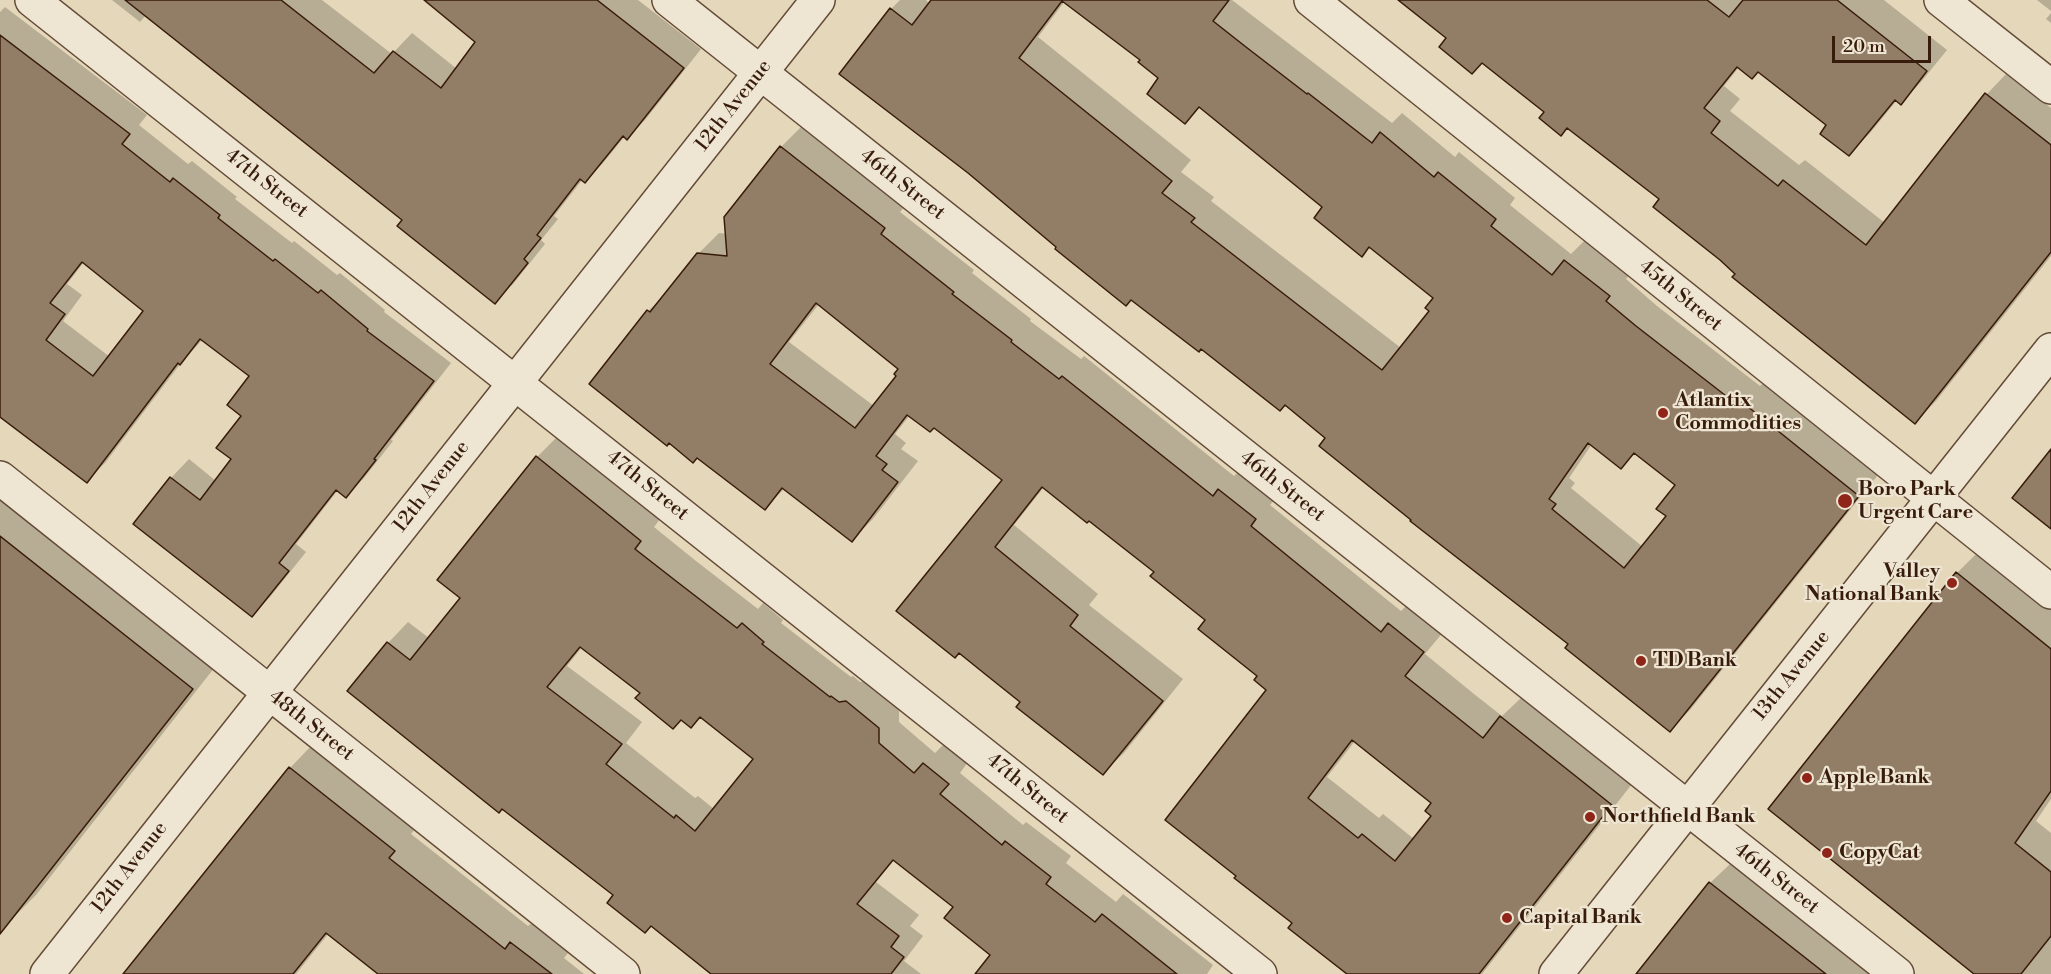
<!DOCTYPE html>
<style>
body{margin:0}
#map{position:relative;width:2051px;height:974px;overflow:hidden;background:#e5d7ba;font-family:"Libre Bodoni",serif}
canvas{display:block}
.scale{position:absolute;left:1832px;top:36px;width:99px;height:27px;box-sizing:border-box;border:3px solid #381c0b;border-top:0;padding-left:8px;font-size:18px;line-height:21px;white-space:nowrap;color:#381c0b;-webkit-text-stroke:4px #eee5d2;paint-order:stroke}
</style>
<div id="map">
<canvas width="2051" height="974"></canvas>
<div class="scale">20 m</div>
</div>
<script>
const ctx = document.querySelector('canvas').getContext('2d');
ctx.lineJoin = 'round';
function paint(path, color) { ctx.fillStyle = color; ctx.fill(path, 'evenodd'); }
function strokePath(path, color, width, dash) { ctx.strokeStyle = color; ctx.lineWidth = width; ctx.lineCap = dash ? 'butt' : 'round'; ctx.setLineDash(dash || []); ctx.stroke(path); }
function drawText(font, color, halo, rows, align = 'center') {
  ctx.font = font + ' "Libre Bodoni",serif'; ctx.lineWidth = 4.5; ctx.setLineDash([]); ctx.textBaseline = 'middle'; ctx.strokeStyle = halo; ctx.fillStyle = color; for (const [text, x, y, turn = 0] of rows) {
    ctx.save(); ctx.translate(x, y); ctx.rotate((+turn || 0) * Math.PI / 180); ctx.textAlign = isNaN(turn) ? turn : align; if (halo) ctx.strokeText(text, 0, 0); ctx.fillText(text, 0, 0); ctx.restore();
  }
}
paint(new Path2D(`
 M112,0H322L392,54L412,33L457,69L477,42L425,0H638L701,49L645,120L627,138L625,136L603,163L585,181L583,179L554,216L558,219L541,240L545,244L513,284L494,302L404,219L146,15L140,22Z
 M900,0H926L930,4L933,0H1232L1392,123L1402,113L1455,157L1459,152L1515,198L1510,205L1571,254L1585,240L1629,275L1626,279L1657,306L1760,386L1763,383L1878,475L1690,710L1670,730L1570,643L1413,520L1328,438L1286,403L1201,347L1058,247L891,9ZM1065,1L1142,60L1160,78L1185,122L1200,107L1324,206L1362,255L1370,246L1435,298L1431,311L1401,348L1211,201L1214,197L1181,172L1191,160L1038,37ZM1592,444L1621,467L1636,452L1677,485L1668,516L1643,547L1571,488L1575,483L1569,478Z
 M1400,0H1884L1947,50L1921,82L1901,103L1897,100L1870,133L1849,154L1828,125L1759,71L1739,67L1724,86L1740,99L1730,111L1799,165L1805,160L1885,223L1987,94L2007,73L2051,108V256L1936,401L1915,422L1737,273L1661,199Z
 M2037,0H2051V11Z
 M5,7L147,115L139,125L188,164L192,161L237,197L235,199L292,243L294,241L337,275L340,273L385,310L384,312L451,363L391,440L393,441L364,478L346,496L338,490L296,544L306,552L270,597L252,615L135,523L171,478L189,459L216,481L233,459L251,376L203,339L181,363L105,463L86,481L0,415V12ZM84,262L145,310L110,357L63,321L82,295L67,284Z
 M2051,13V23L2046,19Z
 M802,126L905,206L900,212L974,270L972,273L1031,319L1030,321L1081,359L1084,356L1234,476L1240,470L1276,498L1270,505L1401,611L1409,603L1444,631L1425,654L1474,694L1502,716L1522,697L1632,784L1482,974H1349L1294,923L1268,690L1260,675L1208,619L1156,571L1044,487L1014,525L1098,594L1089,605L1183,679L1124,753L1103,773L1022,702L959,651L1004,480L934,426L910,415L895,434L906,443L901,449L918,461L873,519L852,540L785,488L765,508L648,311L670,290L698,254L719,233L727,234L726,217L781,147ZM819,304L900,368L898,376L874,406L789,342ZM1355,741L1433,803V816L1414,839L1383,814L1379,818L1327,777Z
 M557,437L660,519L654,527L696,561L758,609L763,603L783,620L781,623L851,677L853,676L860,682L867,681L899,707V722L935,753L945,743L968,762L960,773L1023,825L1026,822L1071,856L1066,863L1116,902L1123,894L1213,965L1207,974H1002L992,955L955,907L895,859L876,882L919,915L910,926L923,936L904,961L921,974H713L615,894L349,691L388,643L408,622L429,638L462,598L537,457ZM582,647L642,692L701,716L755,759L714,809L698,796L695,798L626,743L642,722L567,666Z
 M0,482L222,658L36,895L6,925L0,921Z
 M1979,551L2051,609V799L2036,821L2051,833V974H1978L1957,573Z
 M313,744L417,827L411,834L528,926L535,920L572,948L564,958L584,974H381L329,933L296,974H125L290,768Z
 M1730,864L1869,974H1638L1710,883Z`), '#0003');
const building = new Path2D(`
 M125,0H281L374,73L393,51L441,88L475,42L424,0H597L684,68L627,140L623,136L585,183L580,179L537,235L541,238L524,259L528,263L495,304L397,226L402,220Z
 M931,0H1229L1213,21L1246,47L1307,94L1308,93L1372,143L1380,132L1434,177L1438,172L1496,219L1491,226L1552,275L1564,260L1610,296L1606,301L1636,326L1739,406L1742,402L1859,496L1670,732L1565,648L1568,644L1410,521L1411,520L1319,446L1325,438L1285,405L1280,411L1201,349L1199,352L1131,300L1126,306L1055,249L1056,247L968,173L839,74L890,8L912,25ZM1062,1L1140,60L1138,62L1158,78L1147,94L1185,124L1199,107L1322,207L1314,218L1362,257L1369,247L1433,298L1425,308L1429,311L1382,370L1191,222L1195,218L1162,193L1172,181L1019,58ZM1588,443L1621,469L1634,453L1675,485L1656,509L1666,516L1624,568L1552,509L1556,504L1549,499Z
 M1398,0H1707L1729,17L1743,0H1837L1927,71L1901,105L1895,100L1849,156L1820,134L1826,125L1758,72L1752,79L1737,67L1704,108L1720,121L1711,133L1778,186L1783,180L1866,245L1985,93L2051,145V252L1915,424L1732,277L1735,274L1720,260L1653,207L1659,199L1567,128L1561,136L1539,118L1544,112L1482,63L1472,74L1439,47L1446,38Z
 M0,35L130,134L122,144L170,182L173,178L220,215L218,218L273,261L275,259L318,293L321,290L368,329L367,331L434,381L374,459L376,460L346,498L336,490L279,563L289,571L252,617L133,524L170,477L200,500L231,459L216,448L241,416L227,405L249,376L200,339L180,365L178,363L87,483L0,417ZM82,262L143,311L93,376L46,340L65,314L50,303Z
 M780,146L885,228L881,234L954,292L952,294L1012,340L1011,342L1059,379L1062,376L1213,496L1218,489L1256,519L1251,526L1381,632L1388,623L1424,652L1405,676L1453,714L1483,738L1500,716L1612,805L1479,974H1347L1288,928L1292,923L1234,878L1236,876L1165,820L1266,690L1254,680L1257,676L1198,629L1205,620L1150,576L1154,572L1089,521L1087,523L1042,487L995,547L1078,615L1070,626L1163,701L1103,775L1016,707L1020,702L985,674L959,653L955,658L896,611L1002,480L934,428L930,432L907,415L876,456L887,464L882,470L898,482L852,542L782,488L765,510L697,458L693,463L669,443L667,446L589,384L647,310L650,312L697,253L727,256L724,217ZM816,303L898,369L894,374L896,376L855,428L770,364ZM1352,740L1431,803L1425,811L1431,816L1395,861L1362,834L1358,838L1308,798Z
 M2051,449V529L2012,498Z
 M536,456L641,541L635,549L676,581L737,628L742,623L764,642L762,644L830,697L831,696L839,702L846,701L879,728V743L914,773L923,763L949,784L940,794L1002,845L1005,841L1051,877L1046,884L1095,922L1102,914L1177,974H975L990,955L944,918L953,907L893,860L857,904L899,936L891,947L904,957L891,974H711L651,926L645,933L607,903L613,895L502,809L499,813L347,691L387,642L410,660L460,598L437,580ZM580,647L640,693L635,698L673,729L681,720L691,728L700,717L753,759L695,831L676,815L674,818L606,764L622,744L547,687Z
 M0,536L193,689L0,934Z
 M1956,572L2051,649V791L2015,843L2051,872V936L2021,974H1974L1768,809Z
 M289,767L395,851L389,858L505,949L510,942L552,974H378L326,933L293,974H123Z
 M1709,882L1826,974H1636Z`);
paint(building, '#927d66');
strokePath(building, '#381c0b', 1.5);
const minor = new Path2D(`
 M32,0L1260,974
 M669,0L1897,974
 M1311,0L2051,592
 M1941,0L2051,87
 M0,478L623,974
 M47,974L818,0
 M1556,974L2051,350`);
strokePath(minor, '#634b37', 36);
strokePath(minor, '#eee5d2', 33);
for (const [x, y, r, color] of [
 [1663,413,6,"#8f2418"],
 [1845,501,8,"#8f2418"],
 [1952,583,6,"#8f2418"],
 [1641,661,6,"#8f2418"],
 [1807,778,6,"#8f2418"],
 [1590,817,6,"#8f2418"],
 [1827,853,6,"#8f2418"],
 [1507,918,6,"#8f2418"]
]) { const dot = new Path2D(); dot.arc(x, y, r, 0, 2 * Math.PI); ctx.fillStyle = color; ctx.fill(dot); strokePath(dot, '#eee5d2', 2); }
drawText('20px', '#381c0b', '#eee5d2', [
 ["12th Avenue",734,106,-52],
 ["47th Street",266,184,38],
 ["46th Street",902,185,38],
 ["45th Street",1680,296,39],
 ["47th Street",647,486,39],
 ["12th Avenue",432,487,-52],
 ["46th Street",1282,487,38],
 ["13th Avenue",1792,676,-51],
 ["48th Street",311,726,38],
 ["47th Street",1027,789,39],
 ["12th Avenue",130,868,-52],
 ["46th Street",1776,879,38]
]);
drawText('bold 20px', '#381c0b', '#eee5d2', [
 ["Atlantix",1675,401],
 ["Commodities",1675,424],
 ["Boro Park",1858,490],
 ["Urgent Care",1858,513],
 ["Valley",1940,572,"right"],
 ["National Bank",1940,595,"right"],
 ["TD Bank",1653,661],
 ["Apple Bank",1819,778],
 ["Northfield Bank",1602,817],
 ["CopyCat",1839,853],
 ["Capital Bank",1519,918]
], 'left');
</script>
